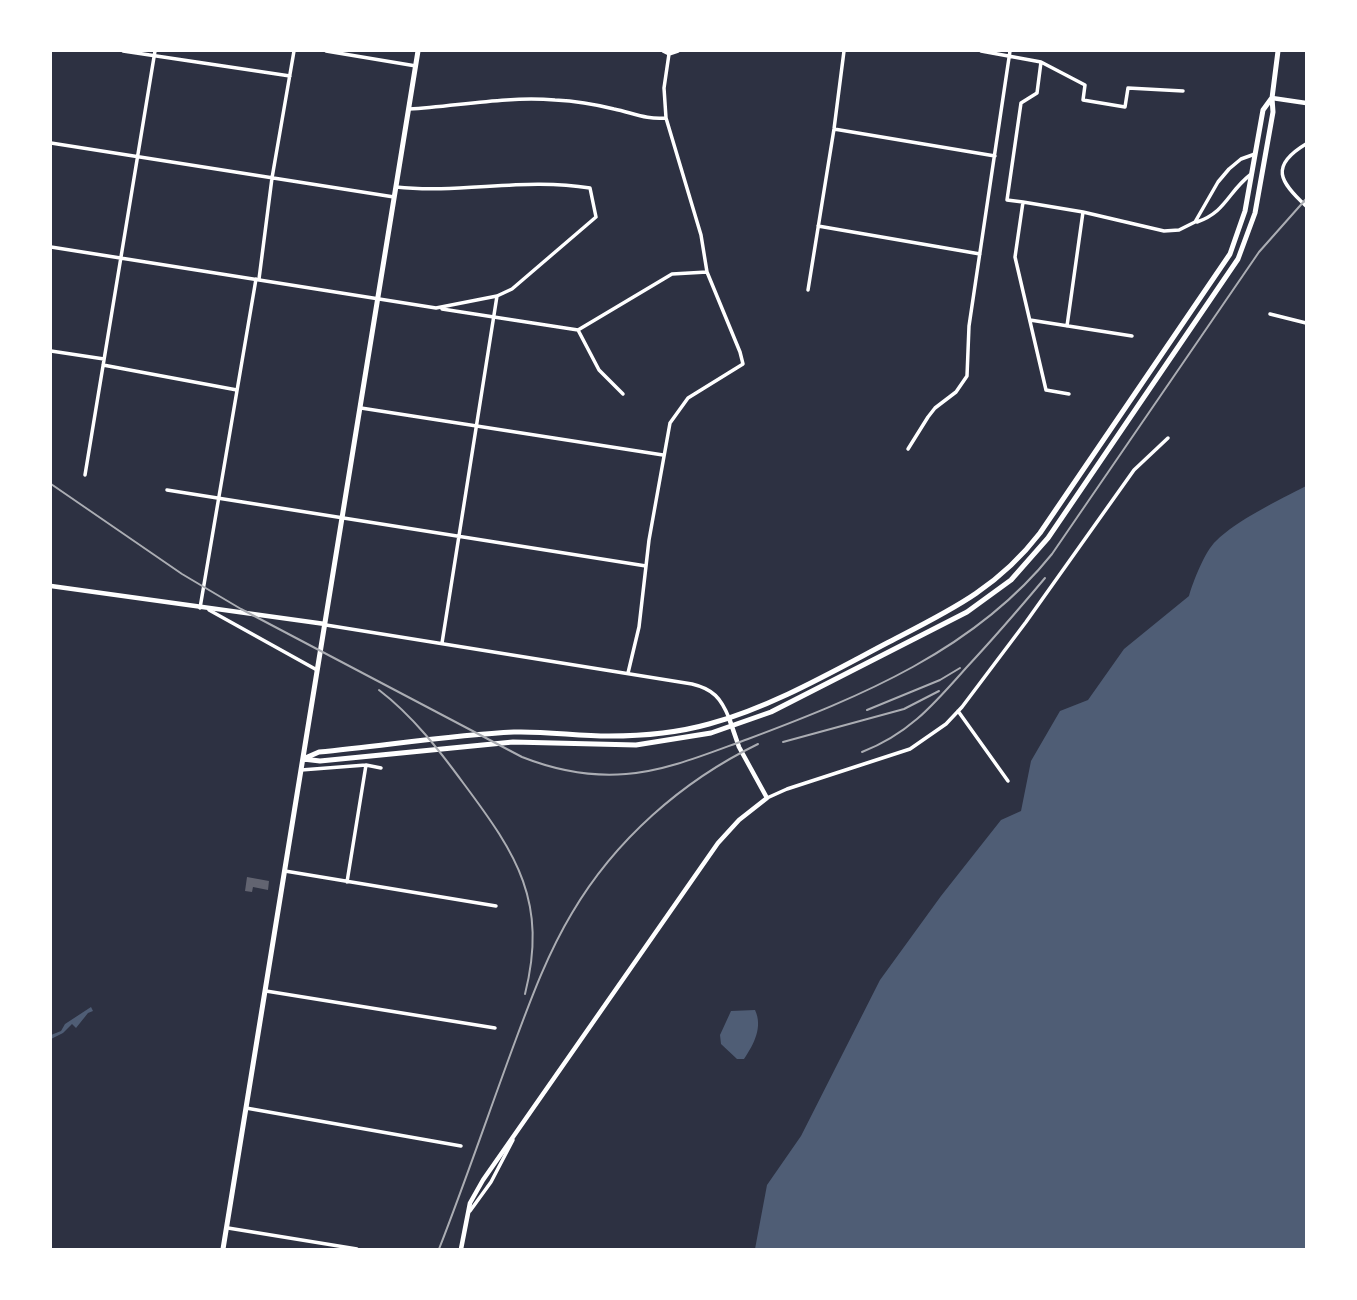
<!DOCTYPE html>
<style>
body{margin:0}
#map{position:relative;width:1357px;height:1300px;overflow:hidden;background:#2d3142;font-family:"Exo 2",sans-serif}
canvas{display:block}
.frame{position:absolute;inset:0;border:52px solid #fff;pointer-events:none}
</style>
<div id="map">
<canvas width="1357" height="1300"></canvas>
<div class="frame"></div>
</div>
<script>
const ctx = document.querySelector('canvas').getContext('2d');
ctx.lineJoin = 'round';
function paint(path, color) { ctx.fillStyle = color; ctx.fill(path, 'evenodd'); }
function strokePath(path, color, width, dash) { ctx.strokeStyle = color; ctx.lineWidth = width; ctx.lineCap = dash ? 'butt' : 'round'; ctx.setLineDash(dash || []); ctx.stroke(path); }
paint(new Path2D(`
 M1306,486V1249H755L767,1185L801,1136L880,980L941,896L1001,820L1021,811L1031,761L1060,711L1088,700L1124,649L1189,596C1193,582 1205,551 1216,541C1237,520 1279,500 1306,486Z
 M91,1007L93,1011L88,1013L76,1028L72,1024L63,1033L51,1039V1035L61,1031L65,1024Z
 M755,1010C763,1027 754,1044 744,1059H737L721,1044L720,1035L731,1011Z`), '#4f5d75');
paint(new Path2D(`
 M247,877L269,881L268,890L253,887L252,892L245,891Z`), '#626471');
strokePath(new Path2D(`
 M123,51L290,76
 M326,51L416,66
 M663,51L669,54L678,51
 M981,51L1041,62L1037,93L1021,103L1007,200L1023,202L1015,257L1046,390L1069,394
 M1041,62L1085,85L1083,100L1125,107L1128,88L1183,91
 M409,109C458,106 506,96 555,100C575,101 594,104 614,109C633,113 647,120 666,118
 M834,129L995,156
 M51,143L394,197
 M1306,144C1269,166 1280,182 1306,206
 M1023,202L1083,212L1164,231L1179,230L1195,222L1218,182L1229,169L1241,159L1255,154
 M1197,222C1226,212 1228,192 1250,175
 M818,226L980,254
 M51,247L436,308L497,296L512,289L596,217L590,188C525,177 461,194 396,187
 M259,279L272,178L294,51
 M808,290L834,129L844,51
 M442,309L578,330L672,274L707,272
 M1270,314L1306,323
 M1030,320L1132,336
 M1067,326L1083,212
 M578,330L599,370L623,394
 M51,351L104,359
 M103,365L237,390
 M361,408L663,455
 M908,449L928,417L935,408L956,392L967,376L969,326L1010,51
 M85,475L155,51
 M167,490L646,566
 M200,608L256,279
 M209,610L317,670
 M326,625L692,684C713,689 721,698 729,718
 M442,643L497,296
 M628,673L639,627L649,540L670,423L688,398L743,364L740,352L707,272L701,235L666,118L664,88L669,54
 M958,711L1008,781
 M301,770L366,765L381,768
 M767,798L787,789L910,749L946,724L962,707L1026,622L1134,470L1168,438
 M285,871L496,906
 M347,882L366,765
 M266,991L495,1028
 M246,1108L461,1146
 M470,1211L491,1182L513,1140
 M228,1228L357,1249`), '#fff', 3.5);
strokePath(new Path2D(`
 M1272,98L1306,103
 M51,586L325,624
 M461,1249L470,1203L483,1180L718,843L739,820L767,798L739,747L729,718`), '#fff', 4.5);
strokePath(new Path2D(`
 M303,759L320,761L513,742L636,745L711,733L771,712L967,612L1011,580L1048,538L1238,259L1255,213L1273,112L1272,98L1278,51
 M303,759L319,752C383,746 451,735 514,732C546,731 577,736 609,736C642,736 677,733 709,724C771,707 830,673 887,643C949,611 997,589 1040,533L1230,254L1245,211L1263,110L1271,99
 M223,1249L418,51`), '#fff', 5);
strokePath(new Path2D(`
 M51,484L182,574L241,609L522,757C555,770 590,777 626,774C667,771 709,753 748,739C860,697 975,650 1052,554L1259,252L1306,199
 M379,690C413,716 439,750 464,784C517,855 548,902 525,994
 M867,710L940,680L960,668
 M783,742L904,709L939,691
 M862,752C909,734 934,704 966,668C993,639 1019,609 1045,578
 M439,1249C466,1180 490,1109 516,1039C532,996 548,953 572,913C615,840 682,781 758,744`), '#abadb3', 2);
</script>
